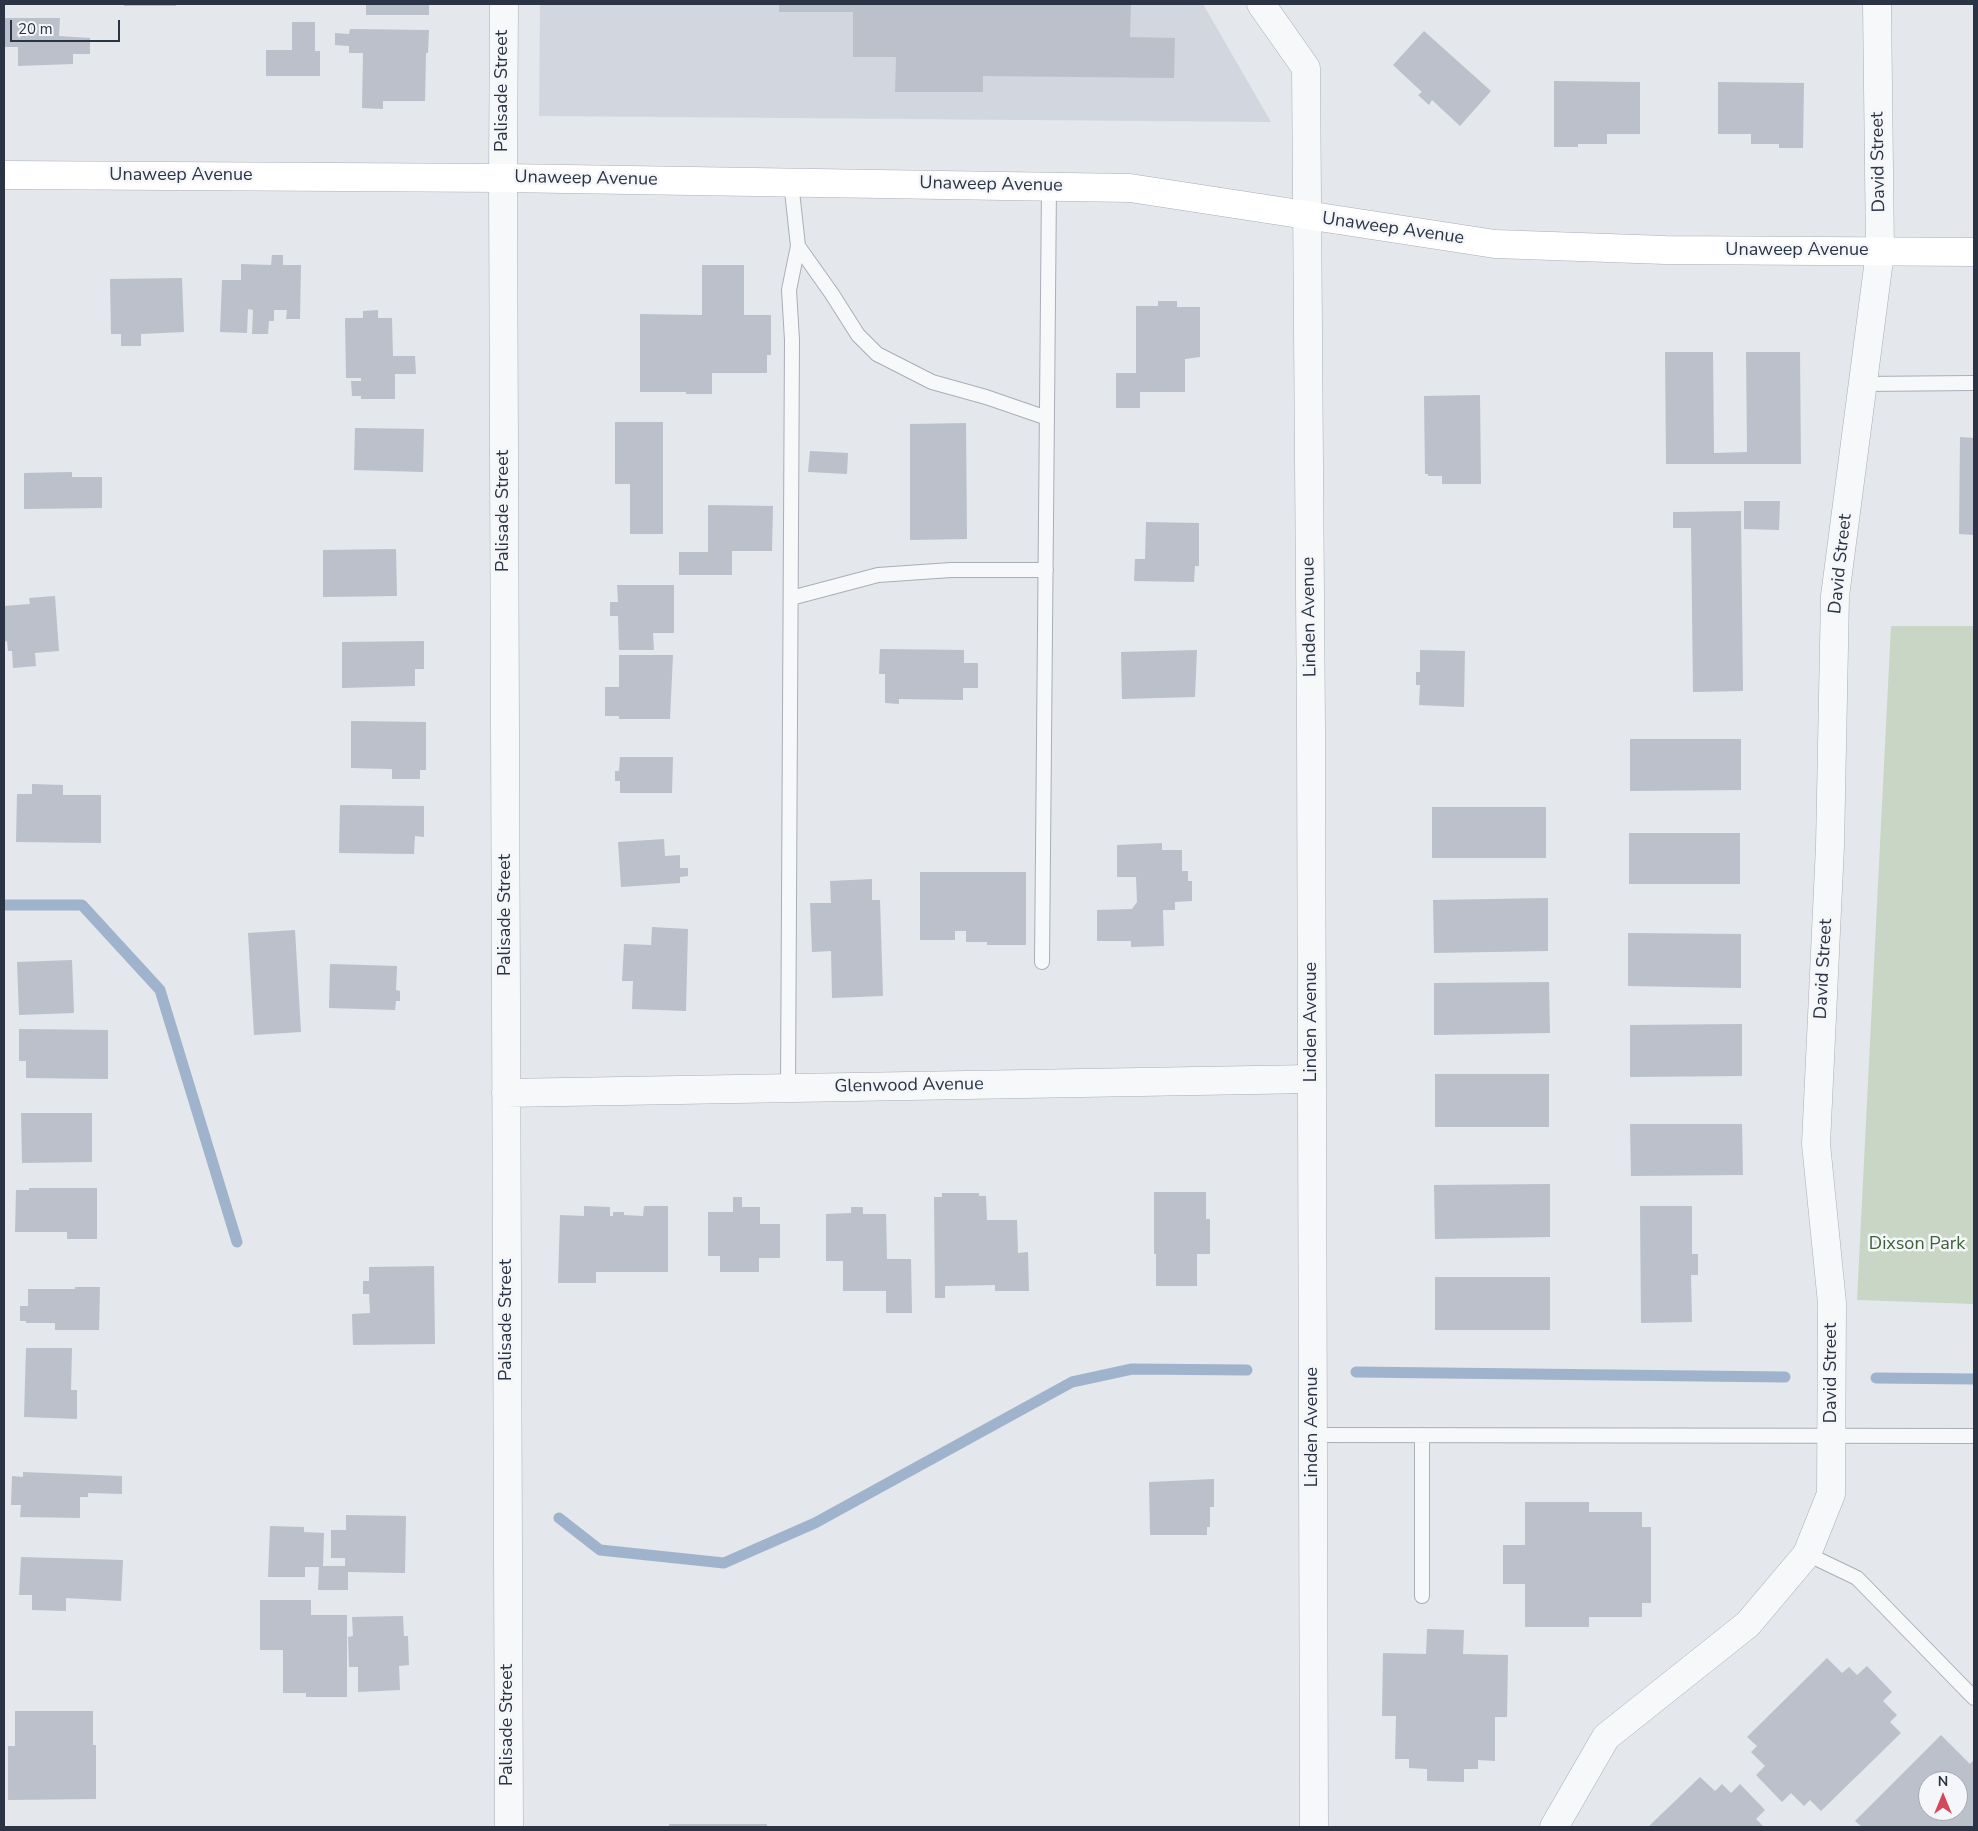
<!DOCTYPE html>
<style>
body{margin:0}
#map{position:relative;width:1978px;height:1831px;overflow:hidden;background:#e4e7ec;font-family:"Nunito Sans",sans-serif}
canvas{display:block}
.frame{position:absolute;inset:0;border:5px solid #2b3445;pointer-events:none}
.north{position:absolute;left:1918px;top:1771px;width:50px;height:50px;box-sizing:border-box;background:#f4f6f9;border:1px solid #a4a8b1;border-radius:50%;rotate:0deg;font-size:14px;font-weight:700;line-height:20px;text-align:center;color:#2b3445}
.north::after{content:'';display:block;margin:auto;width:18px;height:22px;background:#d1495b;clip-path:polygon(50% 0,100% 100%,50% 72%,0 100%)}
.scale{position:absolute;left:10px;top:20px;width:110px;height:22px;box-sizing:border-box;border:2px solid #2b3445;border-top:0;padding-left:6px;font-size:15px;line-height:18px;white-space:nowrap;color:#2b3445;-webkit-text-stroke:4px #f4f6f9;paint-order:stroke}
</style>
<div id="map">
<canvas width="1978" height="1831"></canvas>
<div class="frame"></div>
<div class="north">N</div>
<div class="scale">20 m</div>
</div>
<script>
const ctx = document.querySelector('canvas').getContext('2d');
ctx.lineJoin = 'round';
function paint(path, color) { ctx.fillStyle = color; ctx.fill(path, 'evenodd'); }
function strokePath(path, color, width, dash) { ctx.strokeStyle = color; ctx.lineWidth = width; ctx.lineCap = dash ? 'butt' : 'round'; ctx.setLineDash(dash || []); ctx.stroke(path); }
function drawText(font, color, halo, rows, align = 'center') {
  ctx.font = font + ' "Nunito Sans",sans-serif'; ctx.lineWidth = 5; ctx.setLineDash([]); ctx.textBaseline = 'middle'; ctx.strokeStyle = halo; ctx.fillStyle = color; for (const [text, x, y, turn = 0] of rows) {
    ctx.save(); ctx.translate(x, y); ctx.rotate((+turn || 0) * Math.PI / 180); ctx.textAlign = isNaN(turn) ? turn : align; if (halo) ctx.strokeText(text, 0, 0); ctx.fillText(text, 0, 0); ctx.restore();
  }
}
paint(new Path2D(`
 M540,4H1203L1271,122L539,116Z`), '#d2d6de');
paint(new Path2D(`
 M1891,626H1974V1304L1857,1300Z`), '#c9d6c5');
strokePath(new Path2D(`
 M4,905H82L160,990L237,1242
 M1356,1372L1785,1377
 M1876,1378L1974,1379
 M559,1518L600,1550L724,1563L815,1523L1072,1382L1132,1369L1247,1370`), '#9fb4cc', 11);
paint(new Path2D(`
 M124,4H176V6H124Z
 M366,4H429V15H366Z
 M779,4H1131L1130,37L1175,38L1174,78L983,76V92H895L896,57H853V12H779Z
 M5,18H60L59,36L90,38V54H73V64L18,66V47H5Z
 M292,22H315V51H320V76H266V50H292Z
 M350,29L429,30L428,53H426L425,101H383V109L362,108L363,53H349V46L335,45V33L349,34Z
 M1424,31L1491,91L1460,126L1432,100L1429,105L1418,95L1422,92L1393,65Z
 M1554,81L1640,82V134H1607V144H1578V147H1554Z
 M1718,82L1804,83L1803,148H1779V144H1751V134H1718Z
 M272,255H283V265H301L300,319H286L287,310H274V321H269L268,334H252L253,310L248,309L247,333L220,332L222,280H241V264L271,265Z
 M702,265H744V315H771V355H767V373H712V394H686V392H640V314L702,315Z
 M182,278L184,332L141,334V346H121V334H111L110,279Z
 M1158,301H1177V307H1200V357L1185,359V392H1140V408H1116V373H1136V306H1158Z
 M378,310V318H392L393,356H415L416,374H395V399H361V396H352L351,381H361V378H346L345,318H363V311Z
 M1665,352H1713L1714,453L1747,452L1746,352H1800L1801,464H1666Z
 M1480,395L1481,484H1442V476H1428V474H1425L1424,396Z
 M615,422H663V534H630V484H615Z
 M966,423L967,539L910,540V424Z
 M355,428L424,429L423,472L354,470Z
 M1960,437L1974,438V535L1959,534Z
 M810,451L848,453L847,474L808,472Z
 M72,472V477H102V508L24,509V473Z
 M1744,501H1780L1779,530L1744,529Z
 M708,505L773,506L772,551H732V575H679V552H708Z
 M1741,511L1743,691L1693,692L1691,528H1673V512Z
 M1146,522L1199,523V566H1195L1194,582L1134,581L1135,559H1145Z
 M396,549L397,596L323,597V550Z
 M617,585H674V633H653L654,650H619L618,616H610V602H618Z
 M55,596L59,651L35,653L36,666L13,668L12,651H8L7,641L4,642V606L30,604L29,598Z
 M424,641V669H415V686L342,688V642Z
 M880,649L964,650V663H978V688H963V700L899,699V704L885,703V674H879Z
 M1197,650L1195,697L1122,699L1121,652Z
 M1420,650L1465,651L1464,707L1419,705L1420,685H1416V672H1420Z
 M619,655H673L670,719H619V716H605V687H619Z
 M351,721L426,722V770H420V779H392V769L351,768Z
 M1630,739H1741V790L1630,791Z
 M620,757H673L672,793H620V781H615V771H619Z
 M32,784L63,785V795H101V843L16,842L17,794H32Z
 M340,805L424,806V837L415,836L414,854L339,853Z
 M1432,807H1546V858H1432Z
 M1629,833H1740V884H1629Z
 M664,839L665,856L680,855V868H688V876L680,877V883L621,887L618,842Z
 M1162,843V850H1182V871H1188V881H1192V901L1175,902V910H1163L1164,946L1131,947V941H1097V910L1132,909L1137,902L1136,877H1117V845Z
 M920,872H1026V945H987V942H966V931H955V940H920Z
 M872,879V900H880L883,996L832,998L831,951L812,952L810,903H831L830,881Z
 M1548,898V951L1434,953L1433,900Z
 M652,927L688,929L686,1011L632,1009L633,981H622L624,944L651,945Z
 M295,930L301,1032L254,1035L248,933Z
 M1628,933L1741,934V988L1628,986Z
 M72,960L74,1013L19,1015L17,962Z
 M330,964L397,966L396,990L400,991V1001H396L395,1010L329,1008Z
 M1549,982L1550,1033L1434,1035V983Z
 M1742,1024V1076L1630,1077V1025Z
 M19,1029L108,1030V1079L26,1078V1061H19Z
 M1435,1074H1549V1127H1435Z
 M21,1113H92V1162L22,1163Z
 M1630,1124H1742L1743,1175L1631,1176Z
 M1550,1184V1237L1435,1239L1434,1185Z
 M29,1188H97V1239H67V1232H15L16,1190H29Z
 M1154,1192H1206V1219H1210V1254H1197V1286H1156V1254H1154Z
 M942,1193H979V1196H986L987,1220H1017L1018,1253L1028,1252L1029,1291H995V1285L945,1286V1298H935L934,1197H942Z
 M733,1197H742V1207H760V1224H780V1258H759V1272H720V1256H708V1212H733Z
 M584,1206L610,1207V1216H613V1212H624V1215L643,1216L644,1206H668V1272H596V1283H558L560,1215L584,1216Z
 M1640,1206H1692V1254H1698V1275H1691L1692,1322L1641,1323Z
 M851,1207H863V1214H886L887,1259H911L912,1313H886V1291H843V1261H826V1214L851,1213Z
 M434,1266L435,1344L353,1345L352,1314L370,1313L369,1294H363V1281H369V1267Z
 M1435,1277H1550V1330H1435Z
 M75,1287H100L99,1330H55V1323H26V1321H20V1306H28V1289H75Z
 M26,1348H72L71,1390H77V1419L24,1417Z
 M23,1472L122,1476V1494L88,1493V1497H80V1518L20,1517L21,1505H11L12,1476L23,1477Z
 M1214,1479V1507H1210V1527H1207V1535H1150L1149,1482Z
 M1525,1502H1589V1512H1642V1527H1651V1603H1642V1617H1589V1627H1525V1584H1503V1545H1525Z
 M346,1515L406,1516L405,1573L348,1572V1590H318L319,1567H305V1577H268L270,1526L304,1527V1532L324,1533L323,1566H345V1558H331V1530H346Z
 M21,1557L123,1560L121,1601L66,1598V1611L32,1610V1595H19Z
 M260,1600H311V1615H347V1697H306V1693H283V1650H260Z
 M403,1616L404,1636H408L409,1665L399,1666L400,1690L358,1692V1667H349L348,1637L353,1636L352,1617Z
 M1427,1629L1464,1630L1463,1654L1508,1655L1507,1717H1495V1761L1478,1760V1769H1464V1782L1427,1781V1769L1409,1768V1759H1395L1396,1716H1382L1383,1653L1426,1654Z
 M1827,1658L1842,1673L1849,1667L1857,1675L1867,1666L1892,1692L1883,1701L1897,1715L1890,1722L1901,1733L1821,1811L1810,1800L1804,1806L1791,1793L1782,1802L1756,1775L1765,1766L1751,1752L1757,1746L1747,1737Z
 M15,1711H93V1745H96V1799L8,1800V1746H15Z
 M1941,1735L1970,1764L1974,1760V1827H1862L1855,1821ZM1928,1781H1958V1811H1928Z
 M1700,1777L1715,1791L1722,1784L1731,1793L1740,1784L1765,1810L1756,1819L1764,1827H1648Z
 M669,1824H767V1827H669Z`), '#bbc0ca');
const lane = new Path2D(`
 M791,182L798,246L832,294L858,335L877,354L932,382L986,397L1047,418
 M1863,384L1974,383
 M791,598L878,575L951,570H1046
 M1042,962L1049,186
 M788,1088L792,340L789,290L798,246
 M1313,1435L1974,1436
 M1422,1435V1596
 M1807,1554L1857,1578L1974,1698`);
const street = new Path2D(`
 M504,4L503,178L509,1827
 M1261,4L1306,68L1311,727L1314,1827
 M506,1093L1312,1079
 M1554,1827L1606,1737L1748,1624L1807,1554L1831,1494L1832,1303L1816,1144L1830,846L1835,596L1880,252L1877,4`);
const secondary = new Path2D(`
 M4,175L503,178L1130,188L1495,244L1665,250L1974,252`);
strokePath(lane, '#a9aeb7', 16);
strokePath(street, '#a9aeb7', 29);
strokePath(secondary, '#a9aeb7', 29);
strokePath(lane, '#f7f8fa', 14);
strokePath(street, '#f7f8fa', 28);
strokePath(secondary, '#fff', 28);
drawText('18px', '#2b3445', '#f4f6f9', [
 ["Palisade Street",503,91,-90],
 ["David Street",1879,162,-91],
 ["Unaweep Avenue",181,176],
 ["Unaweep Avenue",586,179,1],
 ["Unaweep Avenue",991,185,1],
 ["Unaweep Avenue",1393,229,8],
 ["Unaweep Avenue",1797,251],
 ["Palisade Street",504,511,-90],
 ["David Street",1841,564,-84],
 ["Linden Avenue",1310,617,-91],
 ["Palisade Street",506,915,-90],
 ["David Street",1824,969,-87],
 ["Linden Avenue",1312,1022,-90],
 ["Glenwood Avenue",909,1086,-1],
 ["Palisade Street",507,1320,-90],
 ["David Street",1832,1373,-90],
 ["Linden Avenue",1313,1427,-90],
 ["Palisade Street",508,1725,-90]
]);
drawText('18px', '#3f6138', '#f4f6f9', [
 ["Dixson Park",1917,1245]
]);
</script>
